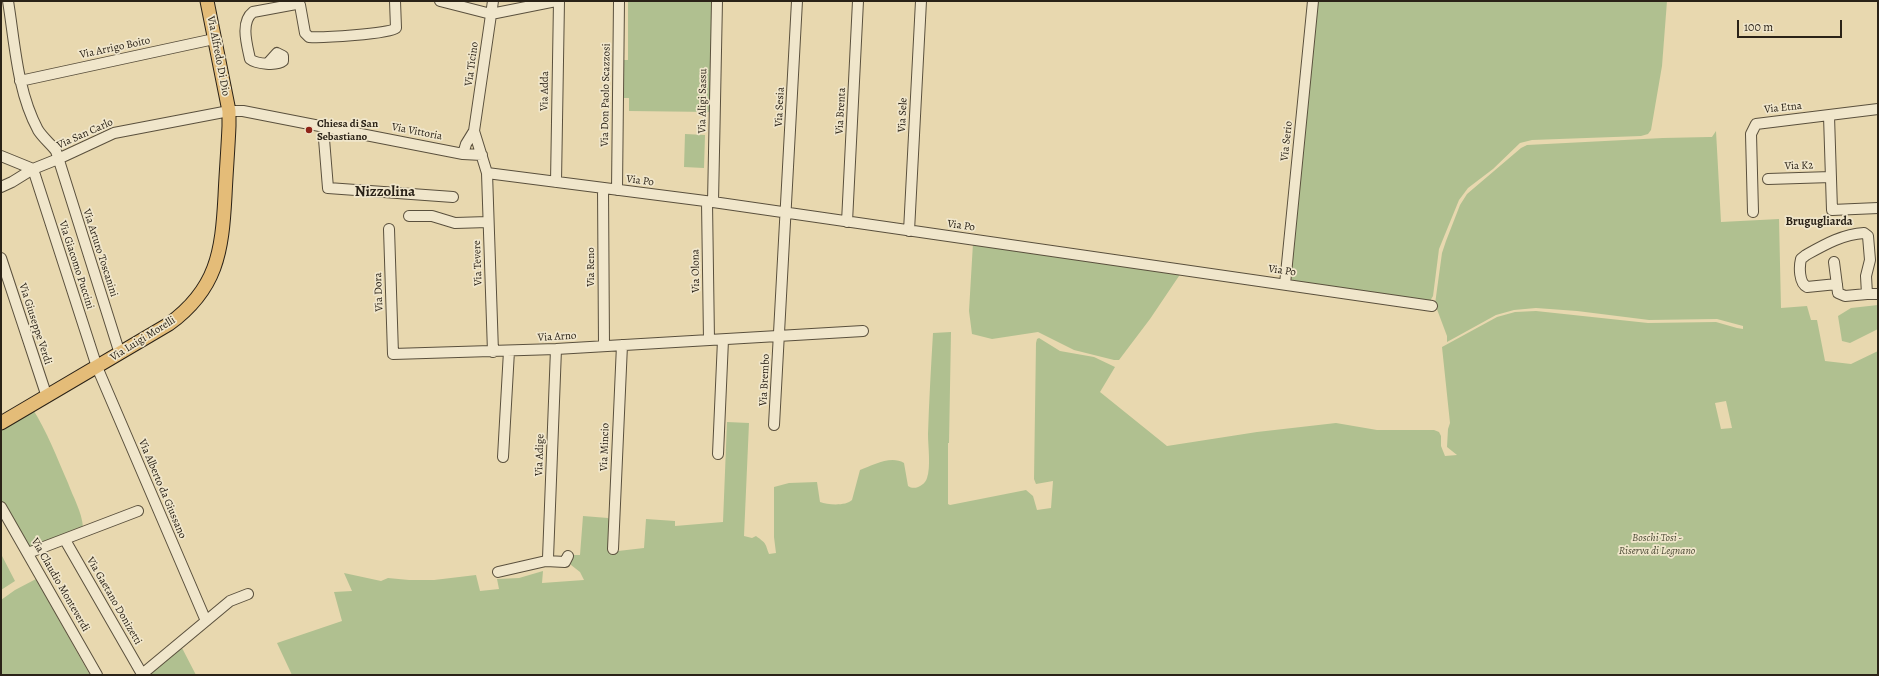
<!DOCTYPE html>
<style>
body{margin:0}
#map{position:relative;width:1879px;height:676px;overflow:hidden;background:#e8d8af;font-family:Alegreya,serif}
canvas{display:block}
.frame{position:absolute;inset:0;border:2px solid #2a2217;pointer-events:none}
.scale{position:absolute;left:1737px;top:20px;width:105px;height:18px;box-sizing:border-box;border:2px solid #2a2217;border-top:0;padding-left:5px;font-size:12px;line-height:14px;white-space:nowrap;color:#2a2217;-webkit-text-stroke:3px #f0e6cb;paint-order:stroke}
</style>
<div id="map">
<canvas width="1879" height="676"></canvas>
<div class="frame"></div>
<div class="scale">100 m</div>
</div>
<script>
const ctx = document.querySelector('canvas').getContext('2d');
ctx.lineJoin = 'round';
function paint(path, color) { ctx.fillStyle = color; ctx.fill(path, 'evenodd'); }
function strokePath(path, color, width, dash) { ctx.strokeStyle = color; ctx.lineWidth = width; ctx.lineCap = dash ? 'butt' : 'round'; ctx.setLineDash(dash || []); ctx.stroke(path); }
function drawText(font, color, halo, rows, align = 'center') {
  ctx.font = font + ' Alegreya,serif'; ctx.lineWidth = 3.5; ctx.setLineDash([]); ctx.textBaseline = 'middle'; ctx.strokeStyle = halo; ctx.fillStyle = color; for (const [text, x, y, turn = 0] of rows) {
    ctx.save(); ctx.translate(x, y); ctx.rotate((+turn || 0) * Math.PI / 180); ctx.textAlign = isNaN(turn) ? turn : align; if (halo) ctx.strokeText(text, 0, 0); ctx.fillText(text, 0, 0); ctx.restore();
  }
}
paint(new Path2D(`
 M628,1H714L712,112L629,111V98H624V60H628Z
 M1315,1H1667L1662,66L1651,130L1648,134L1641,136L1532,140L1520,143L1493,169L1468,188L1459,200L1439,249L1433,296L1430,301L1289,282Z
 M1716,131L1721,222L1779,219L1781,308L1807,306L1811,320H1817L1825,361L1851,364L1878,351V675H292L277,643L342,621L334,592L352,591L344,573L381,581L388,578L409,580H434L476,575L480,591L499,589L497,579L519,578L543,571L542,583L584,580L580,572L571,565L570,559L573,558V555H580L583,516L608,518L618,546V551L644,548L646,519L675,521V526L723,522L727,422L749,423L744,536L752,538L756,536C767,544 765,543 769,554L776,553L774,537V487L789,483L817,482L820,502C828,505 846,506 852,500L860,470C873,465 891,455 904,463L908,486C915,491 925,485 927,478C931,467 928,446 928,434C929,401 931,367 933,333L951,332L949,443H948V504L950,505L1026,490L1033,496L1037,510L1051,508L1053,481L1036,484L1034,479L1036,343L1037,339L1039,338L1060,351L1094,357L1115,367L1100,392L1167,446L1257,432L1336,423L1377,430H1434L1439,432L1441,436V446L1445,456L1457,455L1447,447L1448,429L1450,423L1442,347L1497,317L1515,312L1536,311L1648,323L1716,322L1737,328L1743,329V326L1717,319L1649,320L1577,311L1536,308L1514,310L1496,315L1447,342V336L1435,304L1442,253L1446,241L1460,205L1467,194L1521,148L1527,145L1663,138L1709,137H1712ZM1726,401L1732,428L1721,429L1715,403Z
 M685,134L705,135L704,168L684,167Z
 M973,243L1181,273L1150,319L1119,360H1114L1074,350L1038,332L992,339L972,334L969,311Z
 M1878,305V329L1850,343L1842,341L1838,316L1851,308Z
 M32,408C47,431 57,458 68,483C73,497 82,512 83,527L29,548L1,505V426Z
 M1,554L15,581L1,590Z
 M36,579L90,675H1V600L15,590Z
 M181,646L196,675H142Z`), '#b0c090');
const minor = new Path2D(`
 M8,1C15,44 17,91 38,130C43,138 51,144 56,151L120,354
 M440,1L491,14L556,1
 M268,63L277,53L283,56V61C277,66 256,64 250,59C247,45 240,22 253,12L296,4L300,5L305,33L309,37C321,38 389,34 396,28L395,1
 M20,81L214,39
 M1829,116L1832,210L1878,208
 M326,127L324,139L328,188L453,197
 M474,131L487,173L493,352
 M463,154L466,144L474,131L493,1
 M1,156L33,169L58,159L114,133L229,111H243L463,154L482,155
 M487,173L713,202L1432,306
 M1768,179L1831,177
 M556,182L559,1
 M1,187L12,182L33,169L97,367L206,621
 M603,188L604,346
 M617,190L619,1
 M707,202L709,340
 M713,202L717,1
 M1753,212L1751,134L1756,124L1878,109
 M409,216H432L455,223L488,222
 M847,222L858,1
 M389,229L393,354L556,349L863,331
 M909,231L921,1
 M1,258L47,397
 M1834,262L1838,293L1845,296L1867,294
 M1285,284L1313,1
 M1837,284L1807,287C1799,283 1799,267 1801,259L1806,255C1824,245 1843,234 1864,233L1868,236L1870,260L1866,276L1867,294H1878
 M774,425L797,1
 M718,454L723,340
 M503,457L509,351
 M1,507L97,675
 M65,540L142,674
 M613,549L622,345
 M28,553L138,511
 M546,561L548,558L556,349
 M498,572L546,561L565,562L568,556
 M141,675L230,601L248,594`);
const major = new Path2D(`
 M1,423L169,324C217,289 222,252 225,196C226,173 228,150 229,126V111L207,1`);
strokePath(minor, '#5a503d', 12);
strokePath(major, '#2a2217', 15);
strokePath(minor, '#f0e6cb', 10);
strokePath(major, '#e4bc78', 13);
for (const [x, y, r, color] of [
 [309,130,4,"#8f2418"]
]) { const dot = new Path2D(); dot.arc(x, y, r, 0, 2 * Math.PI); ctx.fillStyle = color; ctx.fill(dot); strokePath(dot, '#f0e6cb', 1.5); }
drawText('11px', '#2a2217', '#f0e6cb', [
 ["Via Arrigo Boito",115,48,-12],
 ["Via Alfredo Di Dio",218,56,79],
 ["Via Ticino",472,64,-82],
 ["Via Adda",545,91,-89],
 ["Via Don Paolo Scazzosi",606,95,-89],
 ["Via Aligi Sassu",703,101,-89],
 ["Via Sesia",780,107,-87],
 ["Via Etna",1783,108,-6],
 ["Via Brenta",841,111,-87],
 ["Via Sele",903,115,-87],
 ["Via Vittoria",417,132,11],
 ["Via San Carlo",85,134,-24],
 ["Via Serio",1287,141,-84],
 ["Via K2",1799,166,-2],
 ["Via Po",640,181,7],
 ["Via Po",961,226,8],
 ["Via Arturo Toscanini",100,253,72],
 ["Via Tevere",478,263,-92],
 ["Via Giacomo Puccini",76,265,72],
 ["Via Reno",591,267,-90],
 ["Via Olona",696,271,-91],
 ["Via Po",1282,271,8],
 ["Via Dora",379,292,-92],
 ["Via Giuseppe Verdi",35,324,72],
 ["Via Arno",557,337,-3],
 ["Via Luigi Morelli",143,339,-32],
 ["Via Brembo",765,380,-87],
 ["Via Mincio",605,447,-88],
 ["Via Adige",540,455,-88],
 ["Via Alberto da Giussano",162,489,67],
 ["Via Claudio Monteverdi",60,585,60],
 ["Via Gaetano Donizetti",114,601,60]
]);
drawText('bold 11px', '#2a2217', '#f0e6cb', [
 ["Chiesa di San",317,124],
 ["Sebastiano",317,137]
], 'left');
drawText('italic 11px', '#4c4a35', '#f0e6cb', [
 ["Boschi Tosi -",1657,538],
 ["Riserva di Legnano",1657,551]
]);
drawText('bold 12px', '#2a2217', '#f0e6cb', [
 ["Brugugliarda",1819,222]
]);
drawText('bold 15px', '#2a2217', '#f0e6cb', [
 ["Nizzolina",385,192]
]);
</script>
